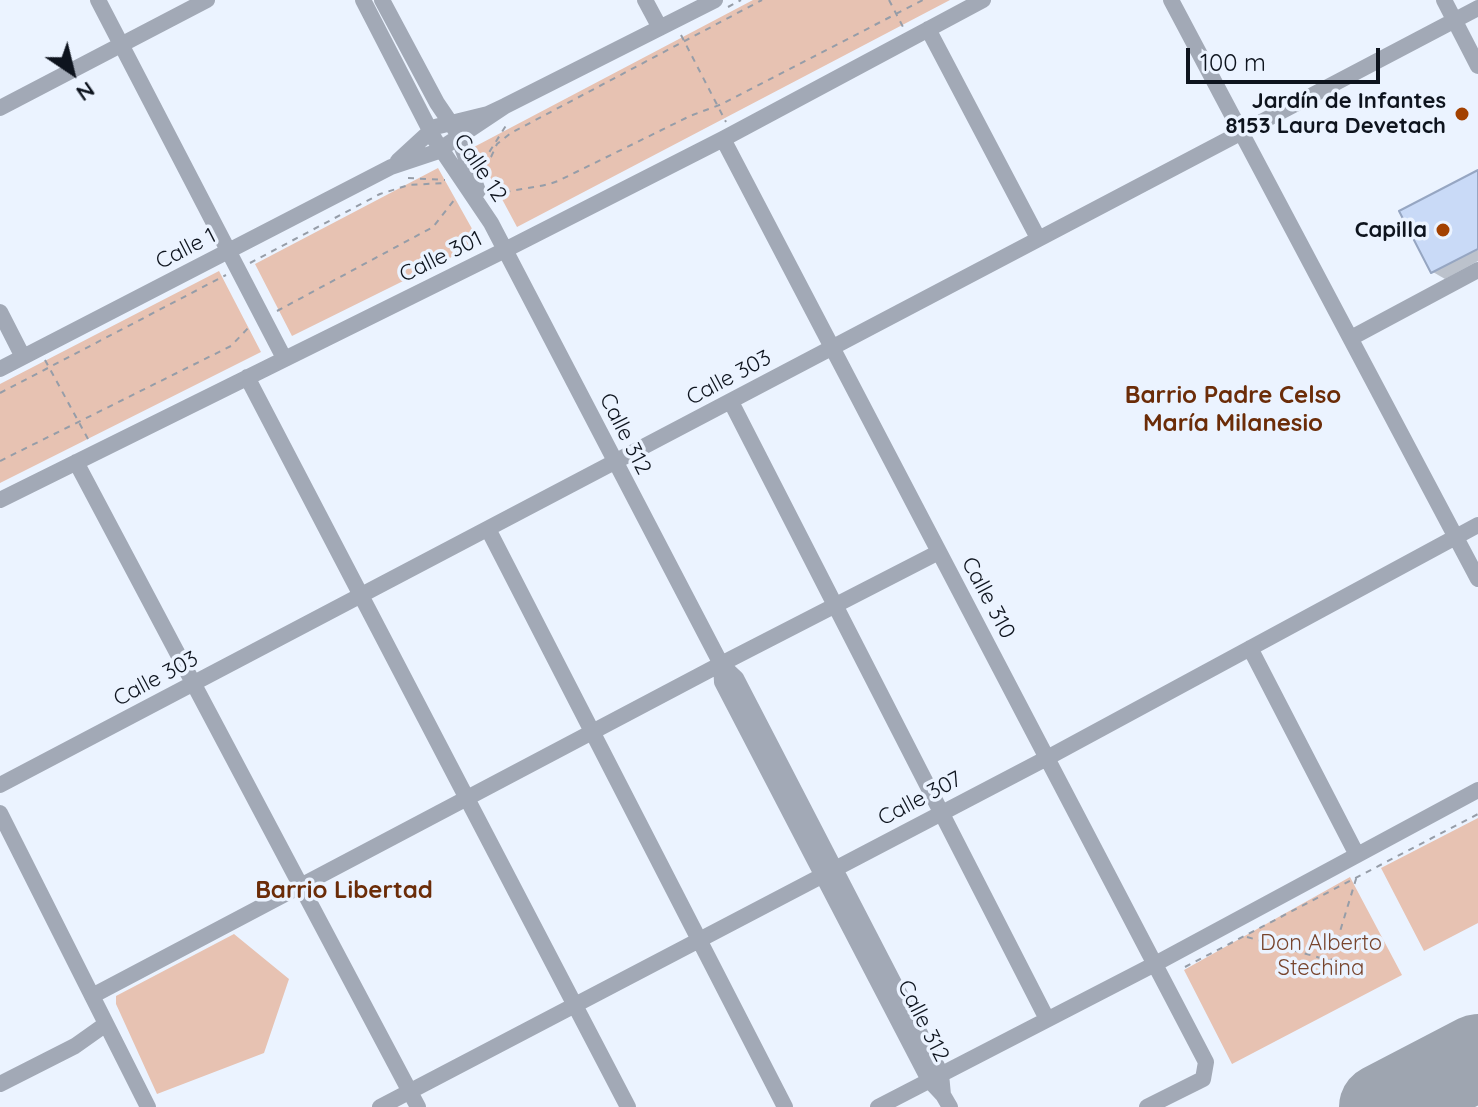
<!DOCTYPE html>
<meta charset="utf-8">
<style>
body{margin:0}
#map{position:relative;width:1478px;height:1107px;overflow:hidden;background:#ebf3ff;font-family:Quicksand,sans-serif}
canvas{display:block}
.north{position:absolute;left:32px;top:32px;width:80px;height:80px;-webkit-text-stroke:6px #ebf3ff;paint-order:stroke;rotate:145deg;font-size:22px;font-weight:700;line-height:32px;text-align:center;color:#0e141e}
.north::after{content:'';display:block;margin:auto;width:28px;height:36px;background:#0e141e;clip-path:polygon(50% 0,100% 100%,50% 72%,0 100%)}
.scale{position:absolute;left:1186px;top:48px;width:194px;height:36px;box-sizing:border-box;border:4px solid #0e141e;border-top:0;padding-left:10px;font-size:24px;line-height:28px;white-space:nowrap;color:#0e141e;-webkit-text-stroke:6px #ebf3ff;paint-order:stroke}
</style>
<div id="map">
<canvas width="1478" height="1107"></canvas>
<div class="north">N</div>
<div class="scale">100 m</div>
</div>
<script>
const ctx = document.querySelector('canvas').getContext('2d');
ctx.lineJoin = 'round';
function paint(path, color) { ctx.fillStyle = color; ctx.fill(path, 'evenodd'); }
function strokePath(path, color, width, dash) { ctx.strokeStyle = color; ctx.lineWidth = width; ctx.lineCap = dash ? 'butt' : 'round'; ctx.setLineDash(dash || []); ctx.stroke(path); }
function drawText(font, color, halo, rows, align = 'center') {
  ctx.font = font + ' Quicksand,sans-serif'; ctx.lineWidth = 7; ctx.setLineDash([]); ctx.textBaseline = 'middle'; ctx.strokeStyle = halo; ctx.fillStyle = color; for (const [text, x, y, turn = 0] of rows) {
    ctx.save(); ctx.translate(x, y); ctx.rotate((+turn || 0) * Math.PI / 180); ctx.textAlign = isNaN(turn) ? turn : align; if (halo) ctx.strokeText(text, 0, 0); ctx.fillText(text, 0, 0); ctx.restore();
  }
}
paint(new Path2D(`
 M753,0H950L517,227L474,147Z
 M438,168L480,243L292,336L255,264Z
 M219,271L261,352L0,483V384Z
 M1478,818V923L1424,951L1381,868Z
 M1350,877L1402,975L1232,1064L1184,970Z
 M234,934L289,979L264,1053L157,1094L116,1004V996Z`), '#e7c2b2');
paint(new Path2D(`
 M1478,172V261L1445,279L1433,272Z`), '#0003');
strokePath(new Path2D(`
 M1382,1107L1478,1057`), '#9ea5b0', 86);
const building = new Path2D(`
 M1478,170V249L1431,273L1399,211Z`);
paint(building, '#c9daf7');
strokePath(building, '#96a6c2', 2);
strokePath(new Path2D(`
 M889,0L903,27
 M728,7L741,0
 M681,35L726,122
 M483,162L507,124
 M483,166L491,157L497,144L511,133L762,0
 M408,178L445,180
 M493,196C514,188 537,189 558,181L690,116L722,104L923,0
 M250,263L380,194L409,185L444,183
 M277,311L433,227L455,199
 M45,360L88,439
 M0,393L226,275
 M0,461L231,346L250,326
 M1247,937L1331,961L1356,879L1354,874
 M1185,967L1478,814`), '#969da8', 2, [6, 6]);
strokePath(new Path2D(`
 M98,0L284,358
 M363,0L435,140L491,223L721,664L736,678L941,1074L943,1095
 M382,0L437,103L456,131L478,191
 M645,0L660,28
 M1171,0L1478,579
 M1444,0L1478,66
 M928,29L1038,238
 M0,108L207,0
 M723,139L1206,1062L1203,1079L1147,1107
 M398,161L435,127L488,114L505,106L715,0
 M0,312L23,357
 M1351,338L1478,270
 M0,369L391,167L436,152L505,106
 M247,377L628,1107
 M731,402L1047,1019
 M76,462L418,1107
 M0,500L505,250L723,139L983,0
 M488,529L785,1107
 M1250,648L1357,855
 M721,664L722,682L929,1080L943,1095L950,1107
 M0,785L1478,8
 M0,813L148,1107
 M92,996L721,664L939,552
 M0,1084L75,1046L106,1024
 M380,1107L1047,758L1478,525
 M878,1107L1155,964L1478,790`), '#a2a9b6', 16);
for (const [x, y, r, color] of [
 [1462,114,8,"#a34100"],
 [1443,230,8,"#a34100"]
]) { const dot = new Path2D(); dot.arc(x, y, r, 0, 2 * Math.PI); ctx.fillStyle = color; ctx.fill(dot); strokePath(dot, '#ebf3ff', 3); }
drawText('bold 22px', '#0e141e', '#ebf3ff', [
 ["Jardín de Infantes",1446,101],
 ["8153 Laura Devetach",1446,126],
 ["Capilla",1427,230]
], 'right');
drawText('22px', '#0e141e', '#ebf3ff', [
 ["Calle 12",480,168,56],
 ["Calle 1",186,249,-27],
 ["Calle 301",441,257,-26],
 ["Calle 303",729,378,-28],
 ["Calle 312",625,434,63],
 ["Calle 310",988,598,62],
 ["Calle 303",156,679,-28],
 ["Calle 307",920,799,-28],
 ["Calle 312",923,1021,63]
]);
drawText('22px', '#77442d', '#ebf3ff', [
 ["Don Alberto",1321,943],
 ["Stechina",1321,968]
]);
drawText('bold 24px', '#6b2c08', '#ebf3ff', [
 ["Barrio Padre Celso",1233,396],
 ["María Milanesio",1233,424],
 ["Barrio Libertad",344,891]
]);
</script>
